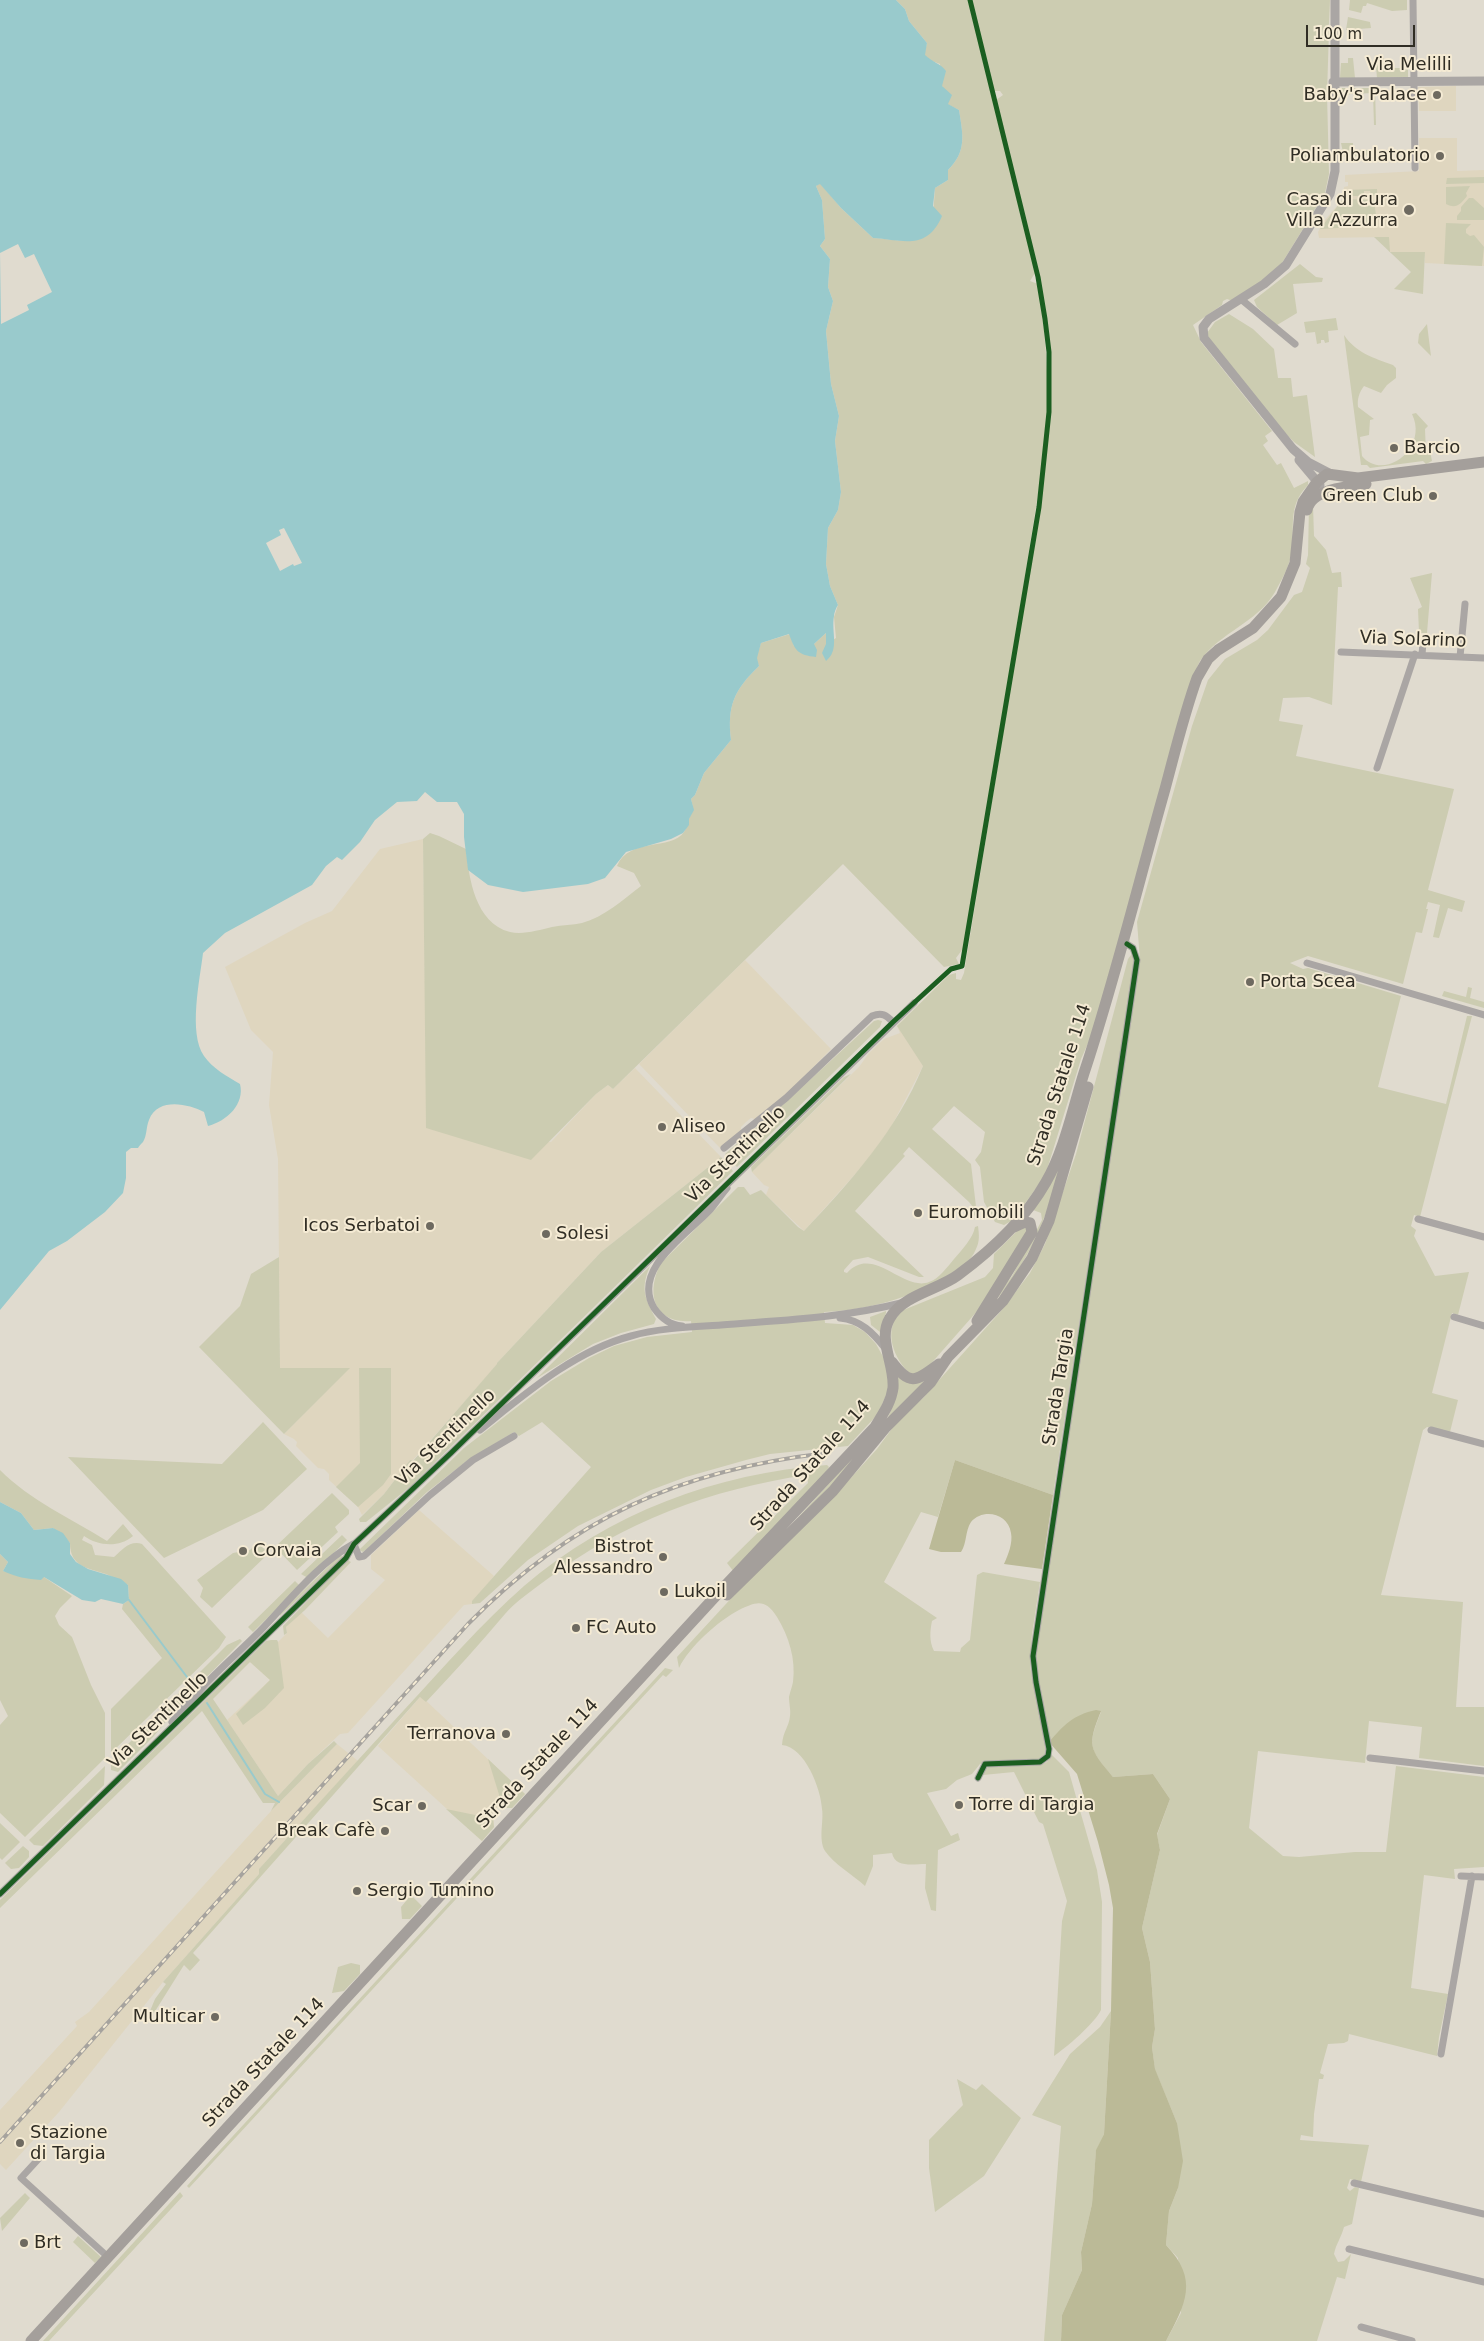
<!DOCTYPE html>
<meta charset="utf-8">
<style>
body{margin:0}
#map{position:relative;width:1484px;height:2341px;overflow:hidden;background:#e0dbcf;font-family:"DejaVu Sans",sans-serif}
canvas{display:block}
.scale{position:absolute;left:1306px;top:25px;width:109px;height:22px;box-sizing:border-box;border:2px solid #302d24;border-top:0;padding-left:6px;font-size:15px;line-height:18px;white-space:nowrap;color:#302d24;-webkit-text-stroke:4px #f5ebd4;paint-order:stroke}
</style>
<div id="map">
<canvas width="1484" height="2341"></canvas>
<div class="scale">100 m</div>
</div>
<script>
const ctx = document.querySelector('canvas').getContext('2d');
ctx.lineJoin = 'round';
function paint(path, color) { ctx.fillStyle = color; ctx.fill(path, 'evenodd'); }
function strokePath(path, color, width, dash) { ctx.strokeStyle = color; ctx.lineWidth = width; ctx.lineCap = dash ? 'butt' : 'round'; ctx.setLineDash(dash || []); ctx.stroke(path); }
function drawText(font, color, halo, rows, align = 'center') {
  ctx.font = font + ' "DejaVu Sans",sans-serif'; ctx.lineWidth = 4; ctx.setLineDash([]); ctx.textBaseline = 'middle'; ctx.strokeStyle = halo; ctx.fillStyle = color; for (const [text, x, y, turn = 0] of rows) {
    ctx.save(); ctx.translate(x, y); ctx.rotate((+turn || 0) * Math.PI / 180); ctx.textAlign = isNaN(turn) ? turn : align; if (halo) ctx.strokeText(text, 0, 0); ctx.fillText(text, 0, 0); ctx.restore();
  }
}
paint(new Path2D(`
 M1456,86V111H1419L1418,87Z
 M1419,138H1457V171L1484,170V266L1425,263V252H1389V237L1319,238L1318,232L1324,221L1343,199L1344,187L1348,186V182H1345V175L1419,171Z
 M423,839L427,1128L551,1142L596,1094L608,1085L613,1089L635,1068L721,1157L601,1252L497,1363L498,1364L412,1461L410,1460L384,1494L362,1515L358,1507L329,1480V1474L324,1469L318,1468L296,1446L297,1442L294,1439L284,1434L349,1368H280L278,1159L269,1105L273,1052L251,1030L225,967L305,923L332,911L380,849Z
 M745,960L831,1049L785,1096L755,1119L751,1118L746,1122L741,1127V1131L720,1148L639,1064Z
 M949,975L923,1066L890,1129L866,1162L804,1231L766,1195L769,1187L764,1185L752,1172L859,1067L869,1053L884,1039L900,1033L897,1026Z
 M419,1510L494,1576L472,1604L464,1605L348,1733L340,1734L308,1764L278,1796L227,1720L270,1680L250,1662L270,1642H278L287,1633L286,1627L301,1612L328,1638L385,1580L371,1569V1555Z
 M421,1696L525,1794L512,1808L498,1807L495,1810L493,1813L494,1827L482,1841L378,1746Z
 M337,1744L358,1761L259,1869V1874L163,1982L59,2112L6,2170L0,2164V2110L77,2026L75,2022L89,2012L271,1811Z`), '#dfd6bf');
paint(new Path2D(`
 M896,0H968L1035,273L1030,281L1038,284C1047,342 1051,399 1044,457L970,919L965,946L956,958L959,964L944,967L843,864L613,1089L608,1085L596,1094L531,1160L426,1128L423,839L430,833L439,836L466,849C469,878 475,923 510,932C523,935 539,930 552,927C562,925 573,925 582,923C604,917 623,900 641,886L634,873L617,866C629,837 671,851 684,832C686,829 687,824 688,821C692,811 694,809 691,799L695,795L704,773L731,740C727,706 734,690 759,666L756,658L761,643L790,634L794,646L814,644L826,633V644L836,638L834,617L838,605L830,586L826,564L828,528L838,510L841,492L835,441L839,416L831,384L826,331L833,301L828,287L830,259L820,246L825,239L822,200L816,186L820,183L841,208L873,238C901,239 907,247 932,231L935,188L948,180V170C967,151 963,135 959,110L947,104L942,86L940,64L929,60L924,55L927,43L909,21L905,9Z
 M971,0H1330L1329,24L1326,29L1329,30L1327,94L1329,174L1325,193L1282,263L1273,273L1233,301L1227,299L1223,301L1222,305L1193,325L1201,342L1272,431L1265,436L1268,441L1263,445L1277,465L1281,463L1294,488L1308,481V485C1286,507 1296,529 1291,556C1288,569 1281,581 1275,592C1257,623 1220,632 1200,661C1197,666 1195,674 1193,679L1093,1032L1081,1059L1045,1176L1013,1220L1004,1225L995,1222L984,1202L980,1167L975,1160L981,1152L985,1132L954,1106L932,1129L971,1164L977,1215L972,1216L973,1207L969,1202L909,1147L903,1154L905,1156L855,1211L924,1277H919L868,1257L853,1260L844,1270V1272L847,1273C873,1244 903,1292 929,1282C939,1279 948,1266 954,1259C962,1250 973,1238 975,1227L978,1226C979,1234 980,1241 976,1249C971,1262 957,1270 945,1277C908,1299 868,1310 824,1312L825,1323L853,1325L865,1332L876,1344L886,1362L889,1388L878,1414L848,1446L770,1454L746,1460L686,1477L651,1490L578,1526L528,1560L480,1603L472,1604V1601L591,1467L542,1422L519,1436L514,1432L468,1460L427,1492L367,1549L363,1552L359,1550L464,1448L551,1381L589,1358L614,1346L647,1337L692,1332L691,1321C652,1324 646,1291 661,1263L738,1187H744L750,1195L761,1190L798,1227L804,1231C851,1181 897,1130 923,1066L897,1026L949,975L956,973V979L961,980L964,973L1040,507L1051,413V371L1048,326L1039,274L996,100L1003,95L1000,91H994Z
 M1350,0H1407V10L1392,11L1367,3L1366,6H1363L1361,13L1349,10Z
 M1348,17L1370,22L1371,28L1346,30Z
 M1375,55H1383L1386,68H1401V62H1408V77L1377,78Z
 M1348,58H1353L1355,78H1340L1341,63H1348Z
 M1340,88H1375L1376,125H1374L1373,93L1350,94L1341,101Z
 M1341,143H1353V150H1372L1373,155L1344,157Z
 M1484,177V183L1446,184L1447,178Z
 M1470,186L1466,193L1467,196C1460,205 1456,209 1446,204V187Z
 M1377,189V196H1371L1370,191H1364V196H1343L1344,190Z
 M1469,198H1473L1484,208V220H1457V216L1461,211V207Z
 M1343,199L1374,200L1377,223L1374,226L1320,229Z
 M1446,223L1471,224L1466,229V233L1470,236L1474,235L1484,247L1482,266L1444,264Z
 M1374,237H1389L1390,252H1425L1423,294L1394,289L1411,272Z
 M1300,264L1316,277L1323,278L1322,282L1293,284L1297,313L1277,325L1257,307L1254,300Z
 M1229,314L1253,329L1274,349L1278,378H1291L1293,397L1307,395L1315,457L1294,442L1282,430L1209,339L1207,333L1215,322Z
 M1336,318L1338,330L1328,331L1329,342L1325,343L1324,340H1321V343L1317,344L1315,332L1306,333L1304,322Z
 M1427,324L1431,356L1418,343L1419,334Z
 M1344,335C1356,353 1374,358 1393,365L1396,368V378L1387,385L1381,393L1364,386C1359,393 1357,399 1358,407L1374,419L1370,420L1369,435L1360,437L1362,456C1383,482 1429,449 1412,414L1416,413L1428,426L1425,429L1426,453L1430,451L1432,461L1426,464L1423,461L1370,468L1367,465H1361Z
 M1313,505L1314,536L1326,550L1332,573L1341,572L1342,587H1338L1332,705L1309,697L1283,698L1279,721L1303,725L1296,756L1454,789L1428,890L1465,901L1462,912L1448,908L1439,938L1433,937L1440,905L1428,902L1426,909H1428L1422,933L1416,932L1403,984L1308,956L1290,963L1303,969L1308,968L1401,996L1378,1087L1446,1104L1467,1016H1472L1420,1217L1414,1215L1411,1226L1416,1230L1414,1236L1435,1276L1469,1272L1458,1315L1452,1313L1432,1393L1458,1400L1450,1432L1427,1427L1423,1430L1381,1595L1463,1602L1456,1707H1484V1766L1419,1758L1422,1727L1369,1721L1365,1763L1258,1751L1249,1828L1283,1856L1299,1857L1355,1852H1386L1396,1766L1484,1777V1867L1454,1869L1455,1879L1424,1875L1411,1988L1448,1994L1439,2037L1437,2056L1349,2034L1348,2041L1344,2043L1328,2044L1320,2073L1324,2075L1323,2079H1319L1314,2114L1313,2137L1301,2135L1300,2140L1369,2145L1361,2182L1350,2179L1347,2188L1350,2191L1355,2187L1359,2188L1352,2224L1344,2227C1341,2238 1336,2244 1334,2254L1338,2262L1344,2261L1351,2254L1345,2279L1337,2277L1317,2341H1166L1181,2313L1178,2258L1166,2245L1169,2211L1178,2188L1177,2123L1155,2070L1152,2047L1155,2029L1150,1962L1142,1928L1160,1850L1157,1835L1170,1799L1153,1774L1113,1777C1089,1749 1087,1746 1101,1712L1049,1742L1035,1656L1140,960L1137,922L1192,726L1208,680L1225,659L1257,640L1268,630L1294,595L1302,592L1310,568L1306,564L1308,555L1309,507Z
 M1432,573L1427,633H1419L1418,609L1422,607L1410,578Z
 M1131,955L1134,956V964L1053,1495L955,1460L938,1517L921,1512L884,1582L937,1618L932,1621C930,1631 929,1641 934,1651L960,1652L961,1648L970,1640L977,1575L983,1572L1040,1582L1032,1634L1030,1666L1047,1754L1042,1759L987,1761L980,1764L972,1774L957,1780L946,1789L927,1793L951,1836L958,1833L960,1840L938,1850L936,1911L931,1910L925,1888L926,1864C913,1864 895,1868 892,1853L873,1855V1866L865,1886C853,1875 834,1864 825,1851C818,1839 824,1821 822,1809C821,1789 805,1747 782,1745C783,1731 789,1727 790,1716C791,1710 789,1704 789,1697C790,1692 792,1687 793,1682C796,1659 789,1637 777,1617C765,1598 756,1602 739,1610C718,1621 689,1647 679,1668L677,1657L737,1592L848,1481L877,1449L902,1415L923,1398L1001,1311L1030,1273L1045,1244L1076,1154L1128,959Z
 M1468,987L1472,988L1470,998L1484,1002V1008L1442,996L1444,991L1466,997Z
 M878,1020L882,1021L880,1027L737,1167L725,1154L788,1100L874,1021Z
 M851,1074L752,1172L751,1167L844,1077Z
 M1064,1146C1053,1196 1042,1236 1012,1279C1005,1289 999,1298 990,1306L1012,1276L1042,1220L1041,1213L1033,1210Z
 M721,1157L733,1171L411,1486L366,1522H360L359,1519L384,1494L410,1460L413,1461L497,1364V1363L601,1252Z
 M1022,1226L1029,1230L979,1309L921,1375H911C894,1359 882,1331 901,1311L985,1277L993,1268L994,1254Z
 M279,1257L280,1368H350L284,1434L199,1347L240,1306L251,1274Z
 M650,1266C640,1289 645,1298 656,1319L654,1324L621,1333L593,1344L537,1378Z
 M886,1311V1313L880,1332L871,1325L870,1317Z
 M359,1368H391V1474L383,1485L358,1507L336,1487L360,1463Z
 M897,1376L927,1378L828,1490L783,1534L886,1421L890,1413Z
 M263,1422L307,1469L263,1510L164,1558L68,1457L222,1464Z
 M827,1465L829,1467L826,1472L734,1572L727,1563L808,1483L807,1475C711,1489 623,1522 546,1580C533,1590 515,1602 505,1614C480,1644 453,1673 426,1702L420,1697L193,1953L200,1960L190,1971L184,1965L154,2013L150,2011L155,1999L166,1984L163,1982L259,1874V1869C307,1816 355,1763 404,1710C443,1668 481,1624 524,1586C609,1513 717,1473 827,1465Z
 M0,1470C31,1501 70,1518 107,1541L123,1524L133,1536C119,1548 98,1546 84,1536L82,1540L92,1545L95,1555L114,1557C122,1550 130,1540 142,1544L226,1637L219,1648L111,1753V1709L162,1658L122,1609L123,1604L129,1600L128,1585C121,1581 113,1577 106,1574C88,1568 70,1567 70,1543L53,1528L34,1530L21,1513L0,1502Z
 M332,1493L349,1510V1514L335,1527L338,1532L297,1570L275,1547Z
 M342,1535L347,1540L308,1578L301,1574Z
 M257,1543L269,1553L212,1608L200,1597L203,1588L197,1580L233,1553L250,1550Z
 M0,1554L8,1562L3,1571L44,1577L72,1596L60,1608L55,1616L59,1625L72,1637L91,1685L105,1713V1758L25,1837L0,1813V1725L8,1716L0,1700Z
 M340,1555L343,1557L280,1616V1613Z
 M347,1560L351,1562L305,1610L286,1627L287,1633L284,1635L283,1626Z
 M295,1581L299,1585L298,1588L253,1632L248,1627Z
 M240,1639L242,1641L189,1695L153,1737L118,1772L111,1770V1761L227,1645Z
 M271,1640H277L278,1642L284,1688L265,1708L243,1725L236,1714L270,1680L250,1662L213,1699L278,1796L308,1764L334,1741L337,1744L271,1811L275,1803H263L202,1711L0,1908V1900L266,1641Z
 M665,1668L673,1670L666,1677L663,1675L189,2188L187,2186L196,2176Z
 M1051,1754L1069,1772L1097,1870L1102,1902L1101,2010C1094,2024 1067,2047 1054,2056L1062,1921L1067,1901L1043,1824L1039,1822L1014,1772L983,1775L986,1768L991,1766L1040,1765L1047,1762Z
 M488,1759L525,1794L512,1808H503V1802L501,1801Z
 M105,1766L104,1785L43,1846L34,1845L29,1840Z
 M446,1809L485,1817L488,1819L493,1818L494,1827L482,1841Z
 M0,1823L20,1842L2,1860L0,1858Z
 M23,1846L29,1851V1857L19,1868L11,1869L5,1863Z
 M411,1895L422,1906L410,1919H402L401,1907Z
 M351,1963L360,1965V1974L344,1991L332,1993L338,1967Z
 M1111,2011L1104,2134L1096,2151L1092,2204L1081,2252L1082,2270L1062,2315L1061,2341H1044L1061,2126L1032,2115L1070,2054L1100,2027Z
 M957,2079L976,2090L982,2084L1021,2118L984,2176L935,2212L929,2168V2140L963,2105Z
 M180,2192L183,2196L49,2341H43Z
 M25,2193L30,2198L2,2231L0,2218Z
 M78,2236L101,2257L95,2263L73,2242Z`), '#ccccb1');
paint(new Path2D(`
 M955,1460L1053,1495L1042,1569L1004,1564C1008,1555 1013,1543 1011,1533C1008,1513 983,1508 971,1522C965,1531 967,1543 961,1552H941L929,1549Z
 M1096,1710L1101,1711C1087,1746 1089,1748 1113,1777L1153,1774L1170,1799L1157,1834L1160,1850L1142,1928L1150,1962L1155,2029L1152,2047L1155,2069L1177,2123L1183,2161L1178,2188L1169,2211L1166,2245C1199,2280 1186,2303 1166,2341H1061L1062,2315L1082,2270L1081,2252L1092,2204L1096,2150L1104,2134L1111,2011L1113,1908L1109,1885L1098,1842L1077,1774L1049,1742C1064,1725 1073,1715 1096,1710Z`), '#bbba97');
paint(new Path2D(`
 M0,0H896L905,9L909,21L927,43L925,55C932,62 940,63 946,71L942,86L952,95L948,104L959,110C963,135 967,151 948,170V180L935,188L933,206L942,216C927,251 903,240 873,238L841,208L820,184L816,186L822,200L825,239L820,246L830,259L828,287L833,301L826,331L831,384L839,416L835,441L841,492L838,510L828,528L826,564L830,586L838,605C836,608 834,613 834,616C831,632 840,650 826,661L822,653L826,644V633L814,644L817,650L816,657C798,655 795,651 789,634L761,643L757,658L759,666C734,690 727,706 731,740L704,773L695,795L691,799L694,810L689,819V825L683,833L671,839L626,852L605,878L588,884L523,892L488,885L468,870L464,837V814L457,802H437L425,792L417,801L397,802L375,820L360,842L342,860L337,857L326,866L312,885L225,933L203,953C200,979 188,1033 204,1056C212,1068 228,1077 240,1084C245,1104 227,1121 208,1126L204,1112C188,1104 158,1097 149,1120C146,1127 147,1136 143,1142C141,1144 139,1146 138,1148H131L126,1152V1178L123,1193L105,1212L67,1241L49,1251L0,1310Z
 M0,1502L21,1513L34,1530L53,1528L63,1533L70,1543V1554L76,1562L88,1569L121,1579L128,1585L129,1600L123,1604L101,1599L95,1602L82,1600L44,1577L41,1580C27,1579 16,1577 3,1571L8,1562L0,1554Z`), '#99cacc');
paint(new Path2D(`
 M18,244L25,258L34,254L52,292L27,305L29,310L1,324L0,253Z
 M284,528L302,563L294,566L293,564L280,571L266,543L281,535L279,530Z`), '#e0dbcf');
strokePath(new Path2D(`
 M129,1600L196,1689
 M207,1703L265,1794L279,1802`), '#99cacc', 2);
strokePath(new Path2D(`
 M1413,0L1415,168
 M1242,300L1295,344
 M1341,652L1484,658
 M1422,655L1423,642
 M1460,657L1465,604
 M1377,768L1415,654
 M1307,963L1484,1015
 M724,1148L786,1098L872,1016C882,1012 886,1015 893,1022
 M1418,1219L1484,1237
 M1454,1317L1484,1326
 M840,1318C861,1320 873,1333 885,1348
 M682,1326C669,1325 661,1318 654,1308C631,1269 688,1234 710,1210C716,1203 721,1195 727,1188
 M480,1430C525,1394 574,1351 631,1336C659,1328 691,1327 721,1325C782,1320 842,1318 901,1303
 M1431,1430L1484,1444
 M354,1544L359,1557L364,1556L430,1495L473,1460L514,1436
 M172,1722C198,1688 230,1661 260,1631C288,1602 319,1563 353,1544
 M1370,1758L1484,1771
 M978,1778L985,1764L1040,1762L1048,1756L1049,1749L1036,1682L1033,1656L1137,960L1133,948L1127,944
 M1461,1876L1484,1877
 M0,1894L346,1558L354,1544L451,1453L914,1003
 M1441,2054L1472,1876
 M43,2154L21,2178L108,2257
 M1354,2183L1484,2214
 M1349,2249L1484,2282
 M1361,2327L1412,2341`), '#aaa6a4', 7);
strokePath(new Path2D(`
 M1333,82L1484,81
 M1299,460L1320,485
 M1331,474L1308,462L1293,449L1204,338L1203,327L1209,319L1264,284L1286,265L1330,194L1335,171V0`), '#aaa6a4', 9);
strokePath(new Path2D(`
 M1307,510C1311,489 1349,486 1366,484
 M977,1321L1032,1232L1030,1223L1025,1222L1014,1227
 M892,1362C911,1387 916,1381 939,1364
 M727,1595L833,1491L886,1427L931,1382L948,1357L1003,1301L1032,1258L1049,1221L1088,1087
 M31,2341L724,1587L875,1427C882,1415 891,1403 893,1388C895,1364 877,1339 890,1318C903,1295 938,1290 958,1275C992,1250 1025,1219 1046,1182C1064,1151 1073,1108 1084,1073C1115,980 1138,884 1165,789C1175,752 1184,714 1197,678L1208,659L1218,650L1253,628L1281,597L1295,563L1300,512L1303,502L1317,482L1327,474L1358,478L1484,462`), '#a49f9b', 11);
const rail = new Path2D(`
 M0,2142L468,1624C572,1518 680,1470 827,1453`);
strokePath(rail, '#a6a39e', 4);
strokePath(rail, '#f5ebd4', 2, [5.5]);
strokePath(new Path2D(`
 M978,1778L985,1764L1040,1762L1048,1756L1049,1749L1036,1682L1033,1656L1137,960L1133,948L1127,944
 M0,1894L346,1558L354,1544L451,1453L893,1022L951,969L962,966L1039,507L1049,412V352L1045,319L1038,277L970,0`), '#1b5e20', 5);
for (const [x, y, r, color] of [
 [1437,95,5,"#6e6a60"],
 [1440,156,5,"#6e6a60"],
 [1409,210,6,"#6e6a60"],
 [1394,448,5,"#6e6a60"],
 [1433,496,5,"#6e6a60"],
 [1250,982,5,"#6e6a60"],
 [662,1127,5,"#6e6a60"],
 [918,1213,5,"#6e6a60"],
 [430,1226,5,"#6e6a60"],
 [546,1234,5,"#6e6a60"],
 [243,1551,5,"#6e6a60"],
 [663,1557,5,"#6e6a60"],
 [664,1592,5,"#6e6a60"],
 [576,1628,5,"#6e6a60"],
 [506,1734,5,"#6e6a60"],
 [959,1805,5,"#6e6a60"],
 [422,1806,5,"#6e6a60"],
 [385,1831,5,"#6e6a60"],
 [357,1891,5,"#6e6a60"],
 [215,2017,5,"#6e6a60"],
 [20,2143,5,"#6e6a60"],
 [24,2243,5,"#6e6a60"]
]) { const dot = new Path2D(); dot.arc(x, y, r, 0, 2 * Math.PI); ctx.fillStyle = color; ctx.fill(dot); strokePath(dot, '#f5ebd4', 2); }
drawText('18px', '#302d24', '#f5ebd4', [
 ["Via Melilli",1409,65],
 ["Via Solarino",1413,640,2],
 ["Strada Statale 114",1060,1085,-72],
 ["Via Stentinello",736,1155,-44],
 ["Strada Targia",1059,1387,-81],
 ["Via Stentinello",446,1438,-44],
 ["Strada Statale 114",811,1466,-48],
 ["Via Stentinello",158,1721,-44],
 ["Strada Statale 114",538,1764,-47],
 ["Strada Statale 114",264,2063,-47]
]);
drawText('18px', '#302d24', '#f5ebd4', [
 ["Baby's Palace",1427,95,"right"],
 ["Poliambulatorio",1430,156,"right"],
 ["Casa di cura",1398,200,"right"],
 ["Villa Azzurra",1398,221,"right"],
 ["Barcio",1404,448],
 ["Green Club",1423,496,"right"],
 ["Porta Scea",1260,982],
 ["Aliseo",672,1127],
 ["Euromobili",928,1213],
 ["Icos Serbatoi",420,1226,"right"],
 ["Solesi",556,1234],
 ["Bistrot",653,1547,"right"],
 ["Alessandro",653,1568,"right"],
 ["Corvaia",253,1551],
 ["Lukoil",674,1592],
 ["FC Auto",586,1628],
 ["Terranova",496,1734,"right"],
 ["Torre di Targia",969,1805],
 ["Scar",412,1806,"right"],
 ["Break Cafè",375,1831,"right"],
 ["Sergio Tumino",367,1891],
 ["Multicar",205,2017,"right"],
 ["Stazione",30,2133],
 ["di Targia",30,2154],
 ["Brt",34,2243]
], 'left');
</script>
